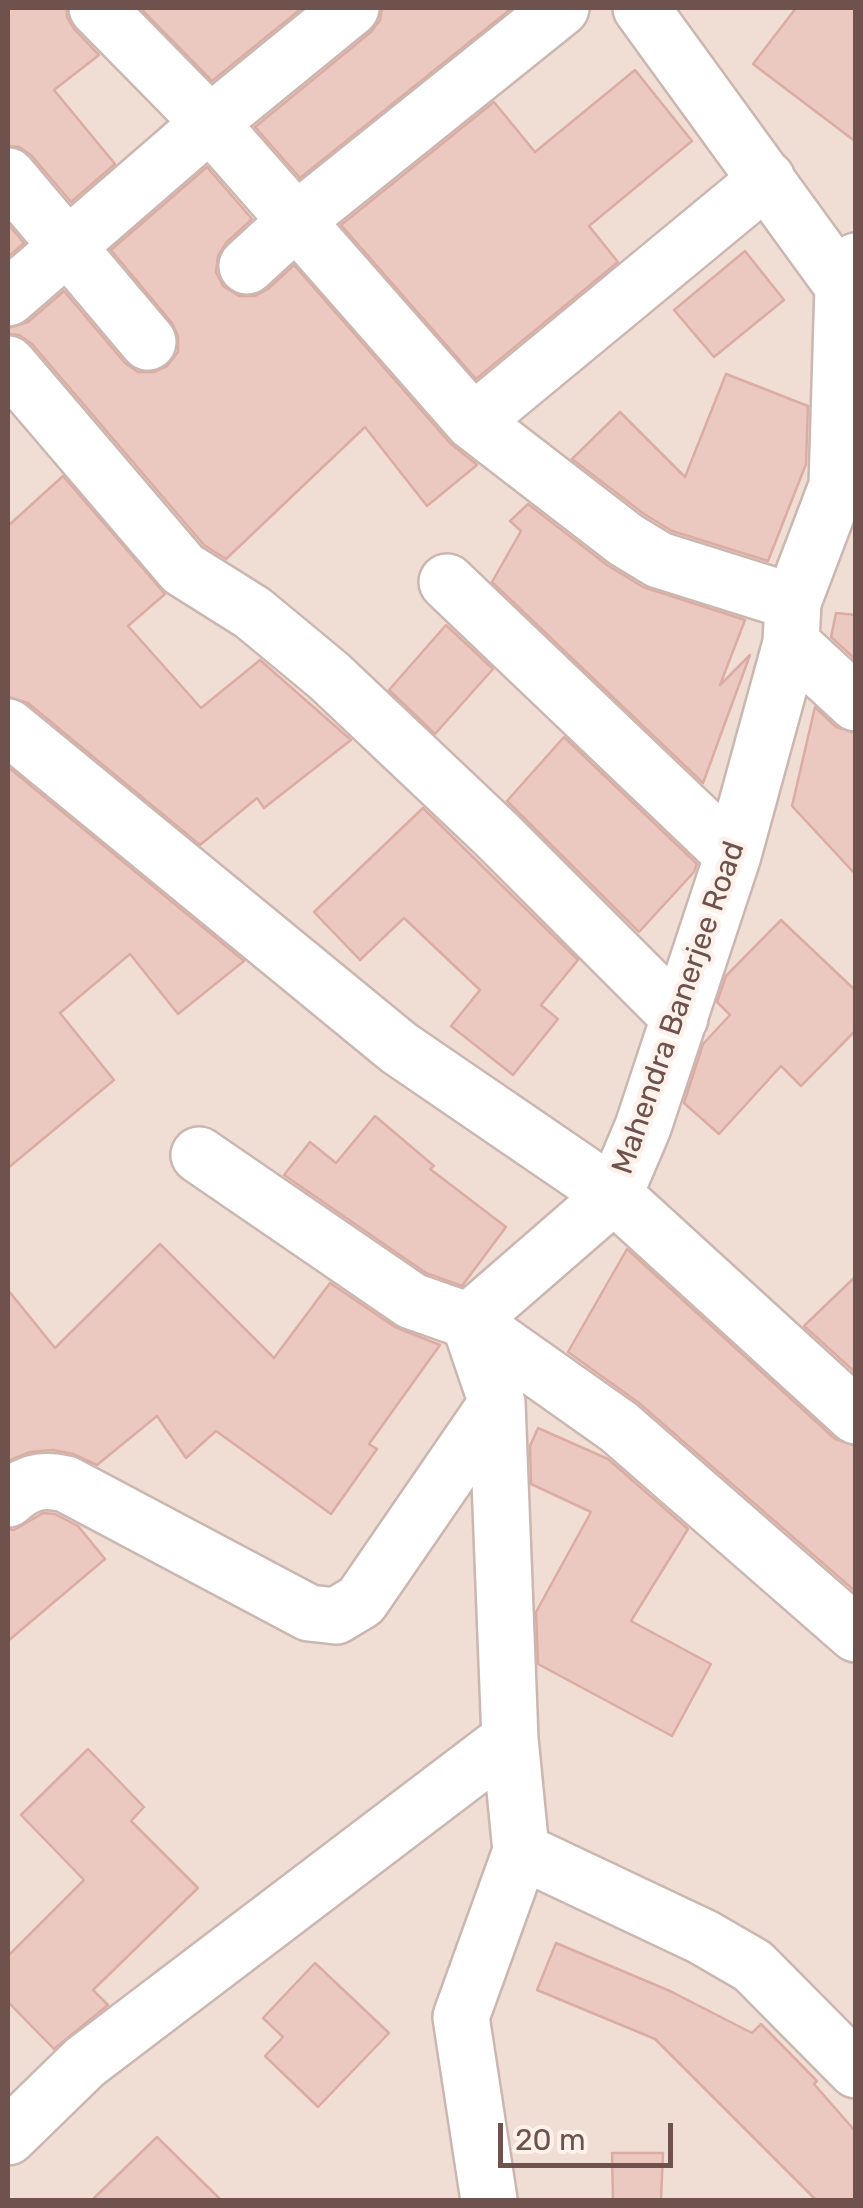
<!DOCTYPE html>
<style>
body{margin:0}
#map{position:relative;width:863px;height:2208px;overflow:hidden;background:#f9ede6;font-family:Rubik,sans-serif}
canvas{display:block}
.frame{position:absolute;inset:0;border:10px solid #6f524e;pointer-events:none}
.scale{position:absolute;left:498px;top:2123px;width:175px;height:45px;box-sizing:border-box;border:5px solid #6f524e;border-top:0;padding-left:12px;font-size:30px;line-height:35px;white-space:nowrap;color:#6f524e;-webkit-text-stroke:8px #fdf2eb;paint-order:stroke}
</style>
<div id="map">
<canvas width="863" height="2208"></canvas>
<div class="frame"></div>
<div class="scale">20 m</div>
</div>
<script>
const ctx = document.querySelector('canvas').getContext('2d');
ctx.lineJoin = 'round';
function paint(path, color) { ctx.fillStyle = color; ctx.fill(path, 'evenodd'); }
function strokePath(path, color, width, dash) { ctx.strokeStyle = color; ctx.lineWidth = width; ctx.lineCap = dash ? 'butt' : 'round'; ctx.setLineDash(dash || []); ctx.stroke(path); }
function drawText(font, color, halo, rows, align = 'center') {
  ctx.font = font + ' Rubik,sans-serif'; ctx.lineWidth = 9; ctx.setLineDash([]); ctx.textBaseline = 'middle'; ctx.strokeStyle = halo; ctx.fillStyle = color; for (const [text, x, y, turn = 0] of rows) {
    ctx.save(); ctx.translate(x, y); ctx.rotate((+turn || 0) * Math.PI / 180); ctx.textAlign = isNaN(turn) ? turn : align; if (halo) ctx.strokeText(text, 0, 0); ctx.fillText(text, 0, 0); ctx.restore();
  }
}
paint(new Path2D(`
 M8,8H855V2200H8Z`), '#f0ded5');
const building = new Path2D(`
 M8,8H67V17L74,29L99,55L54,90L115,164L71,202L31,155L19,147L8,146Z
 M140,8H302L212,81Z
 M382,8H512L300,178L255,127L371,32L380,20Z
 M796,8H856V142L753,64Z
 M635,70L692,141L589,226L618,262L476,379L341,225L494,102L535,152Z
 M207,167L252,219L226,243L218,256L216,272L223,286L239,296H255L268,289L294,265L450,443L477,465L427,506L365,427L226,559L204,545L32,344L19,335L8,334V328L28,322L64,291L125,363L138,372H154L167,366L178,352V336L172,323L111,250Z
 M8,224L24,243L8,257Z
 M745,251L784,300L714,357L674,310Z
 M726,374L808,406L806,464L768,561L672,531L644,514L572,459L620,412L685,477Z
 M63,476L165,594L128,626L201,708L260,660L351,740L264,808L257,798L200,845L28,703L8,697V526Z
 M528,504L607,565L643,587L745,620L720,685L750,655L703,783L492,582L521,531L510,521Z
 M836,613L856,615V660L831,637Z
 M446,625L493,669L435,734L389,690Z
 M815,707L836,727L856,733V875L792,806Z
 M564,737L697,864L694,872L639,932L507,801Z
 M8,767L244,961L178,1014L130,954L60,1013L114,1080L8,1168Z
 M423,808L578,960L541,1005L558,1019L513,1075L451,1026L480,990L404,918L360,960L314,912Z
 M781,920L856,991V1030L801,1086L781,1066L719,1134L684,1103L703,1044L730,1015L717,1002L726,976Z
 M375,1116L434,1166L430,1169L506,1227L462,1286L426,1273L284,1175L310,1142L336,1163Z
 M160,1244L274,1358L330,1283L395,1327L440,1345L369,1444L377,1449L331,1514L216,1431L186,1458L157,1416L97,1465L73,1454L53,1450L30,1452L8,1461V1290L55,1348Z
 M627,1249L835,1439L856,1446V1592L639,1403L568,1352Z
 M856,1276V1373L804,1326Z
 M538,1428L608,1459L688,1529L631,1621L711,1664L672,1736L538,1664L536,1612L591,1512L531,1484L530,1446Z
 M43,1513L55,1514L78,1526L105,1559L8,1641V1529L14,1530Z
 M88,1749L144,1807L131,1821L198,1888L93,1990L108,2005L54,2049L8,2002V1956L84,1880L21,1815Z
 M556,1943L670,1991L752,2033L761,2024L817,2081L814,2084L856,2132V2200H816L655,2039L537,1990Z
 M315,1963L389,2033L318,2107L265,2056L283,2037L263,2018Z
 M157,2137L221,2200H92Z
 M612,2153H663L661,2200H613Z`);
paint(building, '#ebc8c0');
strokePath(building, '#dcaca3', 2.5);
const minor = new Path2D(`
 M97,8L210,123L473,422L626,540L659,560L793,602
 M641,8L843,286L856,299
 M8,176L148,342
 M247,266L297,220L561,8
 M8,298L210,123L351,8
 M8,364L183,569L253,613L329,676L496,834L680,1018
 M473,422L767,179
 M447,582L733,855
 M791,643L856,703
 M8,727L399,1048L614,1195L856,1416
 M199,1155L412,1301L469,1321L619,1427L856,1634
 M8,1499C27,1482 42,1478 66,1484L309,1613L336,1616L361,1601L497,1403
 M521,1851L703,1937L753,1966L856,2070
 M8,2137L85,2062L510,1739
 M489,2200L461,2017L521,1851L510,1739L497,1403L469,1321L614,1195L643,1127L733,855L791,643L793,602L837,486L843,286L856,261`);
strokePath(minor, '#ccb6b0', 60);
strokePath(minor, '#fff', 55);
drawText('30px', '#6f524e', '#fdf2eb', [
 ["Mahendra Banerjee Road",679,1008,-71]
]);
</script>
